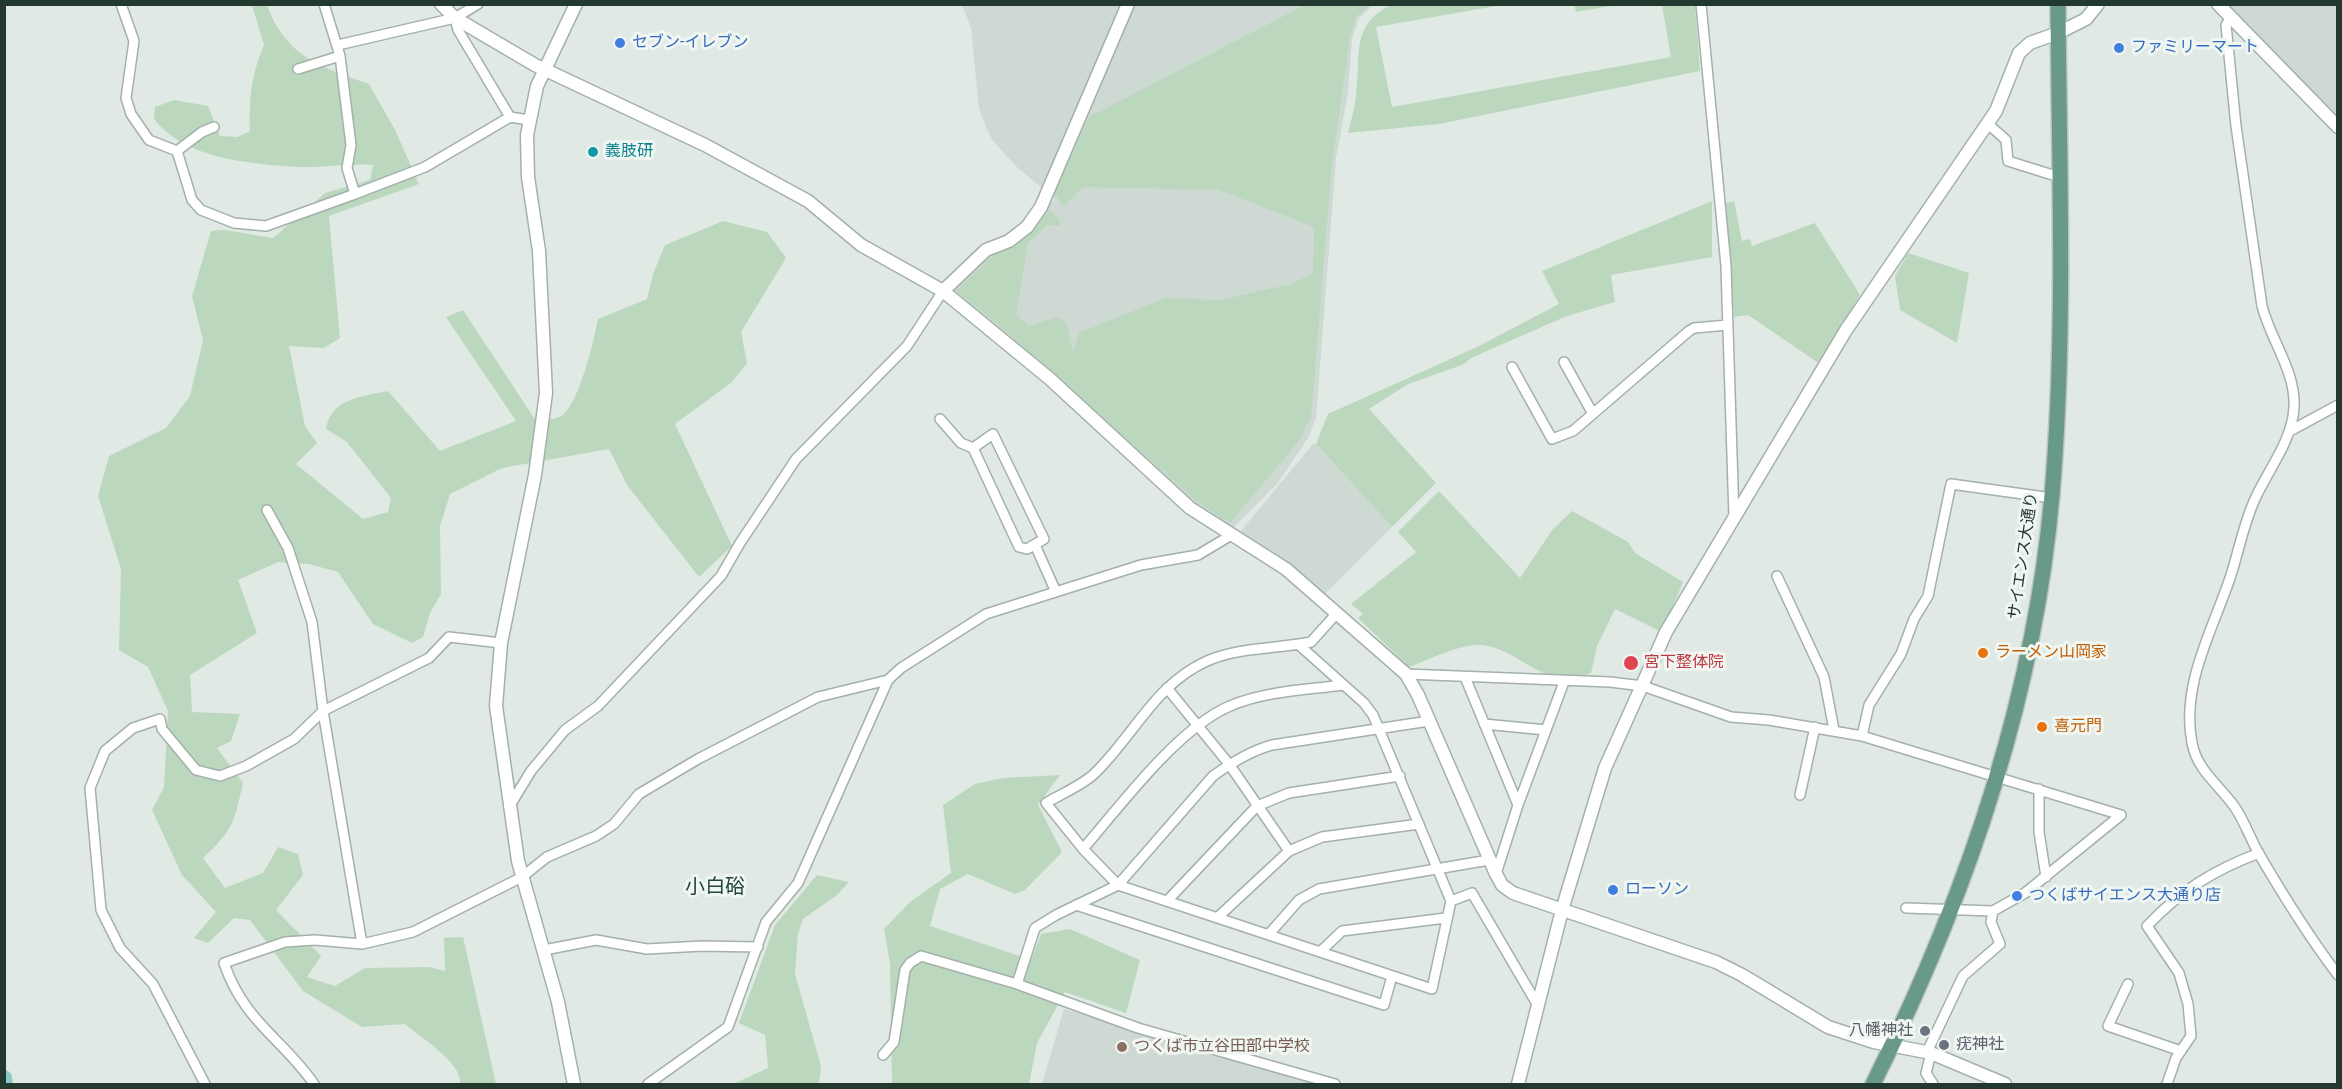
<!DOCTYPE html>
<meta charset="utf-8">
<style>
body{margin:0}
#map{position:relative;width:2342px;height:1089px;overflow:hidden;background:#e0e9e4;font-family:Roboto,sans-serif}
canvas{display:block}
.frame{position:absolute;inset:0;border:6px solid #23382f;pointer-events:none}
</style>
<div id="map">
<canvas width="2342" height="1089"></canvas>
<div class="frame"></div>
</div>
<script>
const ctx = document.querySelector('canvas').getContext('2d');
ctx.lineJoin = 'round';
function paint(path, color) { ctx.fillStyle = color; ctx.fill(path, 'evenodd'); }
function strokePath(path, color, width, dash) { ctx.strokeStyle = color; ctx.lineWidth = width; ctx.lineCap = dash ? 'butt' : 'round'; ctx.setLineDash(dash || []); ctx.stroke(path); }
function drawText(font, color, halo, rows, align = 'center') {
  ctx.font = font + ' Roboto,"Noto Sans JP",sans-serif'; ctx.lineWidth = 6; ctx.setLineDash([]); ctx.textBaseline = 'middle'; ctx.strokeStyle = halo; ctx.fillStyle = color; for (const [text, x, y, turn = 0] of rows) {
    ctx.save(); ctx.translate(x, y); ctx.rotate((+turn || 0) * Math.PI / 180); ctx.textAlign = isNaN(turn) ? turn : align; if (halo) ctx.strokeText(text, 0, 0); ctx.fillText(text, 0, 0); ctx.restore();
  }
}
paint(new Path2D(`
 M962,5H1373L1359,18L1352,39L1348,92L1336,158L1316,418L1308,438L1277,484L1233,528L1190,502L1170,486L1100,416L953,294V288L1055,199L1017,167L993,141L986,127L979,108L971,28Z
 M2228,5H2337V116Z
 M1313,444H1316L1392,527L1325,594L1278,558L1240,532Z
 M1064,1009L1320,1084H1042Z`), '#ced9d3');
paint(new Path2D(`
 M1574,4H1616V5L1576,12Z
 M252,5H267C285,56 322,68 369,84L395,130L419,184L329,216L340,338L324,348L289,346L305,426L317,443L296,464L363,519L388,512L391,498L347,442L326,429C330,399 363,396 388,391L440,451L516,421L446,317L463,310L534,418C544,419 552,421 561,416C579,406 594,339 598,319L647,299L653,274L665,245L723,221L767,232L786,258L741,332L747,363L732,382L675,424L732,546L699,577L627,485L609,449L502,468L450,494L440,526L441,594L430,613L423,637L412,643L373,624L338,572L309,564L278,562L238,580L257,633L190,675L192,712L240,714L231,741L217,748L243,783C234,823 233,830 203,858L225,888L263,873L278,847L298,854L303,875L276,910L321,956L307,977L335,986L365,968L429,967L445,971L444,938L463,937L496,1084H460C463,1063 421,1038 405,1024L362,1027L303,991L250,920L234,918L208,943L194,938L216,912L182,875L152,810L164,787L168,711L148,667L119,650L121,569L98,496L109,456L166,428L190,396L203,340L192,296L211,231L225,230L273,238L325,193L370,180L373,165C349,163 323,168 299,167C251,164 184,159 154,119L155,107L174,100L208,106L220,136L237,137L250,131C249,97 251,76 264,45Z
 M1305,5H1370L1356,17L1350,38L1332,163L1311,417L1298,442L1231,522L1222,519L1195,500L1002,328L956,291L993,256L1026,238L1050,210L1060,220V226L1048,225L1028,243L1016,314L1028,326L1058,317L1067,325L1073,352L1079,333L1165,298L1220,300L1291,284L1313,273L1314,227L1219,190L1083,187L1064,206L1054,194L1089,117Z
 M1391,5H1502L1376,27L1392,107L1671,57L1662,5H1695L1700,71L1439,124L1348,133C1351,120 1355,108 1356,95C1362,56 1349,26 1391,5Z
 M1712,201V257L1611,275L1615,302L1567,316L1473,357L1462,365L1408,384L1369,409L1436,483L1392,527L1316,444L1328,414L1477,347L1559,304L1542,271Z
 M1734,201L1742,241L1750,239L1752,246L1815,223L1860,295L1820,364L1748,315L1734,317L1726,203Z
 M1908,253L1969,273L1957,343L1900,310L1895,276Z
 M1439,491L1520,578L1553,529L1572,511L1628,542L1635,553L1683,582L1662,632L1615,609L1597,646L1591,673C1542,693 1519,646 1479,645C1460,644 1428,660 1409,667L1358,618L1363,614L1351,604L1416,552L1398,532Z
 M1060,775L1038,805L1062,852L1025,890L1015,894L968,874L940,889L930,926L1031,960L1041,934L1070,929L1140,960L1126,1013L1065,992L1037,1043L1029,1084H892L890,964L884,929L910,902L951,873L943,805L975,784L1003,778Z
 M817,875L849,882L837,895L803,919L798,934L795,974L821,1066L819,1084H733L768,1068L765,1035L739,1023L775,925Z`), '#bbd8bf');
strokePath(new Path2D(`
 M4,1078L5,1084`), '#8dc7c9', 16);
const minor = new Path2D(`
 M121,4L134,41L126,98L131,114L149,140L177,151
 M324,4L340,56L351,145L347,168L355,194L425,167L510,117L529,120
 M1701,4L1726,266L1734,518
 M455,18L458,30L510,117
 M2231,18L2226,25L2236,126L2262,306C2271,341 2296,371 2294,408C2292,441 2268,470 2255,499C2243,525 2238,555 2229,581C2211,633 2181,686 2192,743C2197,770 2218,784 2234,806C2244,820 2250,838 2259,854C2283,895 2309,937 2338,975
 M338,45L455,18L478,4
 M298,69L340,56
 M1987,123L2006,140L2008,161L2059,177
 M177,151L192,200L201,210L234,223L266,226L355,194
 M177,151L202,132L214,127
 M1564,362L1593,414
 M1512,367L1552,439L1573,431L1689,331L1694,328L1728,325
 M940,419L961,443L973,448
 M2290,431L2338,405
 M993,434L1044,539L1027,549L1019,547L973,448Z
 M267,510L288,548L312,622L323,711L362,944
 M1035,545L1056,592
 M1777,576L1824,677L1834,730
 M1299,645L1364,703L1373,715L1451,901L1432,989L1118,885L1083,849L1046,803C1061,794 1081,786 1094,774C1133,737 1155,684 1207,661C1239,647 1277,649 1311,642L1337,613
 M1406,674L1610,682L1643,686L1731,717L1769,720L1862,736L2121,815
 M1465,677L1518,805
 M1167,688L1229,764L1289,851
 M1484,724L1546,730
 M1862,736L1869,705L1901,654L1914,619L1928,596L1951,484L2052,498
 M2039,789V832L2046,877
 M1800,795L1815,727
 M509,807L531,771L565,730L598,706L721,576L740,543L796,459L907,346L943,291
 M1083,849C1121,805 1178,728 1230,706C1265,691 1306,690 1343,685
 M1496,874L1518,805L1564,682
 M1167,901L1257,806L1289,793L1400,776
 M1451,901L1472,893L1537,1004
 M1076,905L1384,1005L1392,976
 M1906,908L1993,911
 M1218,917L1289,851L1322,837L1419,824
 M1269,934L1299,900L1319,889L1489,860
 M544,950L596,940L647,949L702,946L758,947
 M1321,951L1342,931L1446,918
 M1017,984L1035,928L1056,915L1118,885L1213,776C1231,763 1250,751 1272,745L1429,721
 M2128,984L2108,1026L2181,1051
 M1927,1052L1963,976L2000,944L1991,922L1993,911L2025,893L2121,815
 M1931,1053L1926,1073L1933,1084
 M883,1055L894,1042L905,970L910,963L921,956L1017,984L1138,1028L1335,1084
 M205,1084L153,984L120,948L101,910L90,788L105,751L133,728L160,719L162,729L196,770L220,776L246,766L294,739L323,711L429,658L449,637L501,643
 M314,1084C283,1039 244,1022 224,963L285,942L315,940L362,944L413,932L522,877L547,857L596,836L614,824L639,794L698,759L818,697L888,680L901,668L986,614L1141,565L1198,555L1233,534
 M648,1084L728,1027L766,922L798,883L888,680
 M2167,1084L2176,1058L2191,1036L2188,1004L2179,973L2147,926C2180,891 2214,870 2259,853`);
const tertiary = new Path2D(`
 M441,4L455,18L535,65L705,145L808,201L861,245L943,291L1050,379L1190,508L1286,569L1406,674L1418,695L1496,874L1502,885L1513,893L1716,962L1742,975L1828,1027L1874,1042L1931,1053L2005,1084
 M2218,4L2338,127
 M943,291L986,250L1009,241L1027,227L1041,207L1128,4
 M574,1084L558,1002L518,861L496,706L501,643L535,475L546,393L539,251L528,177L527,135L537,86L576,4
 M1518,1084L1562,910L1605,768L1666,632L1846,330L1996,111L2019,53L2030,43L2058,33L2086,19L2098,4`);
const primary = new Path2D(`
 M1873,1084C1965,900 2034,702 2052,495C2066,332 2059,168 2058,4`);
strokePath(minor, '#a4b0aa', 12);
strokePath(tertiary, '#a4b0aa', 15);
strokePath(primary, '#bdc3c1', 18);
strokePath(minor, '#fff', 9);
strokePath(tertiary, '#fff', 12);
strokePath(primary, '#699a87', 15);
for (const [x, y, r, color] of [
 [620,43,6,"#3f7fe0"],
 [2119,48,6,"#3f7fe0"],
 [593,152,6,"#0f9aa8"],
 [1983,653,6,"#e8710a"],
 [1631,663,8,"#e0444e"],
 [2042,727,6,"#e8710a"],
 [1613,890,6,"#3f7fe0"],
 [2017,896,6,"#3f7fe0"],
 [1925,1031,6,"#6b7280"],
 [1944,1045,6,"#6b7280"],
 [1122,1047,6,"#8d6e63"]
]) { const dot = new Path2D(); dot.arc(x, y, r, 0, 2 * Math.PI); ctx.fillStyle = color; ctx.fill(dot); strokePath(dot, '#f0f6f2', 2); }
drawText('16px', '#366cbe', '#f0f6f2', [
 ["セブン-イレブン",632,43],
 ["ファミリーマート",2131,48],
 ["ローソン",1625,890],
 ["つくばサイエンス大通り店",2029,896]
], 'left');
drawText('16px', '#0d838f', '#f0f6f2', [
 ["義肢研",605,152]
], 'left');
drawText('16px', '#23382f', '#f0f6f2', [
 ["サイエンス大通り",2024,556,-82]
]);
drawText('16px', '#c56008', '#f0f6f2', [
 ["ラーメン山岡家",1995,653],
 ["喜元門",2054,727]
], 'left');
drawText('16px', '#be3a42', '#f0f6f2', [
 ["宮下整体院",1644,663]
], 'left');
drawText('16px', '#5b616d', '#f0f6f2', [
 ["八幡神社",1913,1031],
 ["疣神社",1956,1045,"left"]
], 'right');
drawText('16px', '#785e54', '#f0f6f2', [
 ["つくば市立谷田部中学校",1134,1047]
], 'left');
drawText('20px', '#214739', '#f0f6f2', [
 ["小白硲",715,888]
]);
</script>
